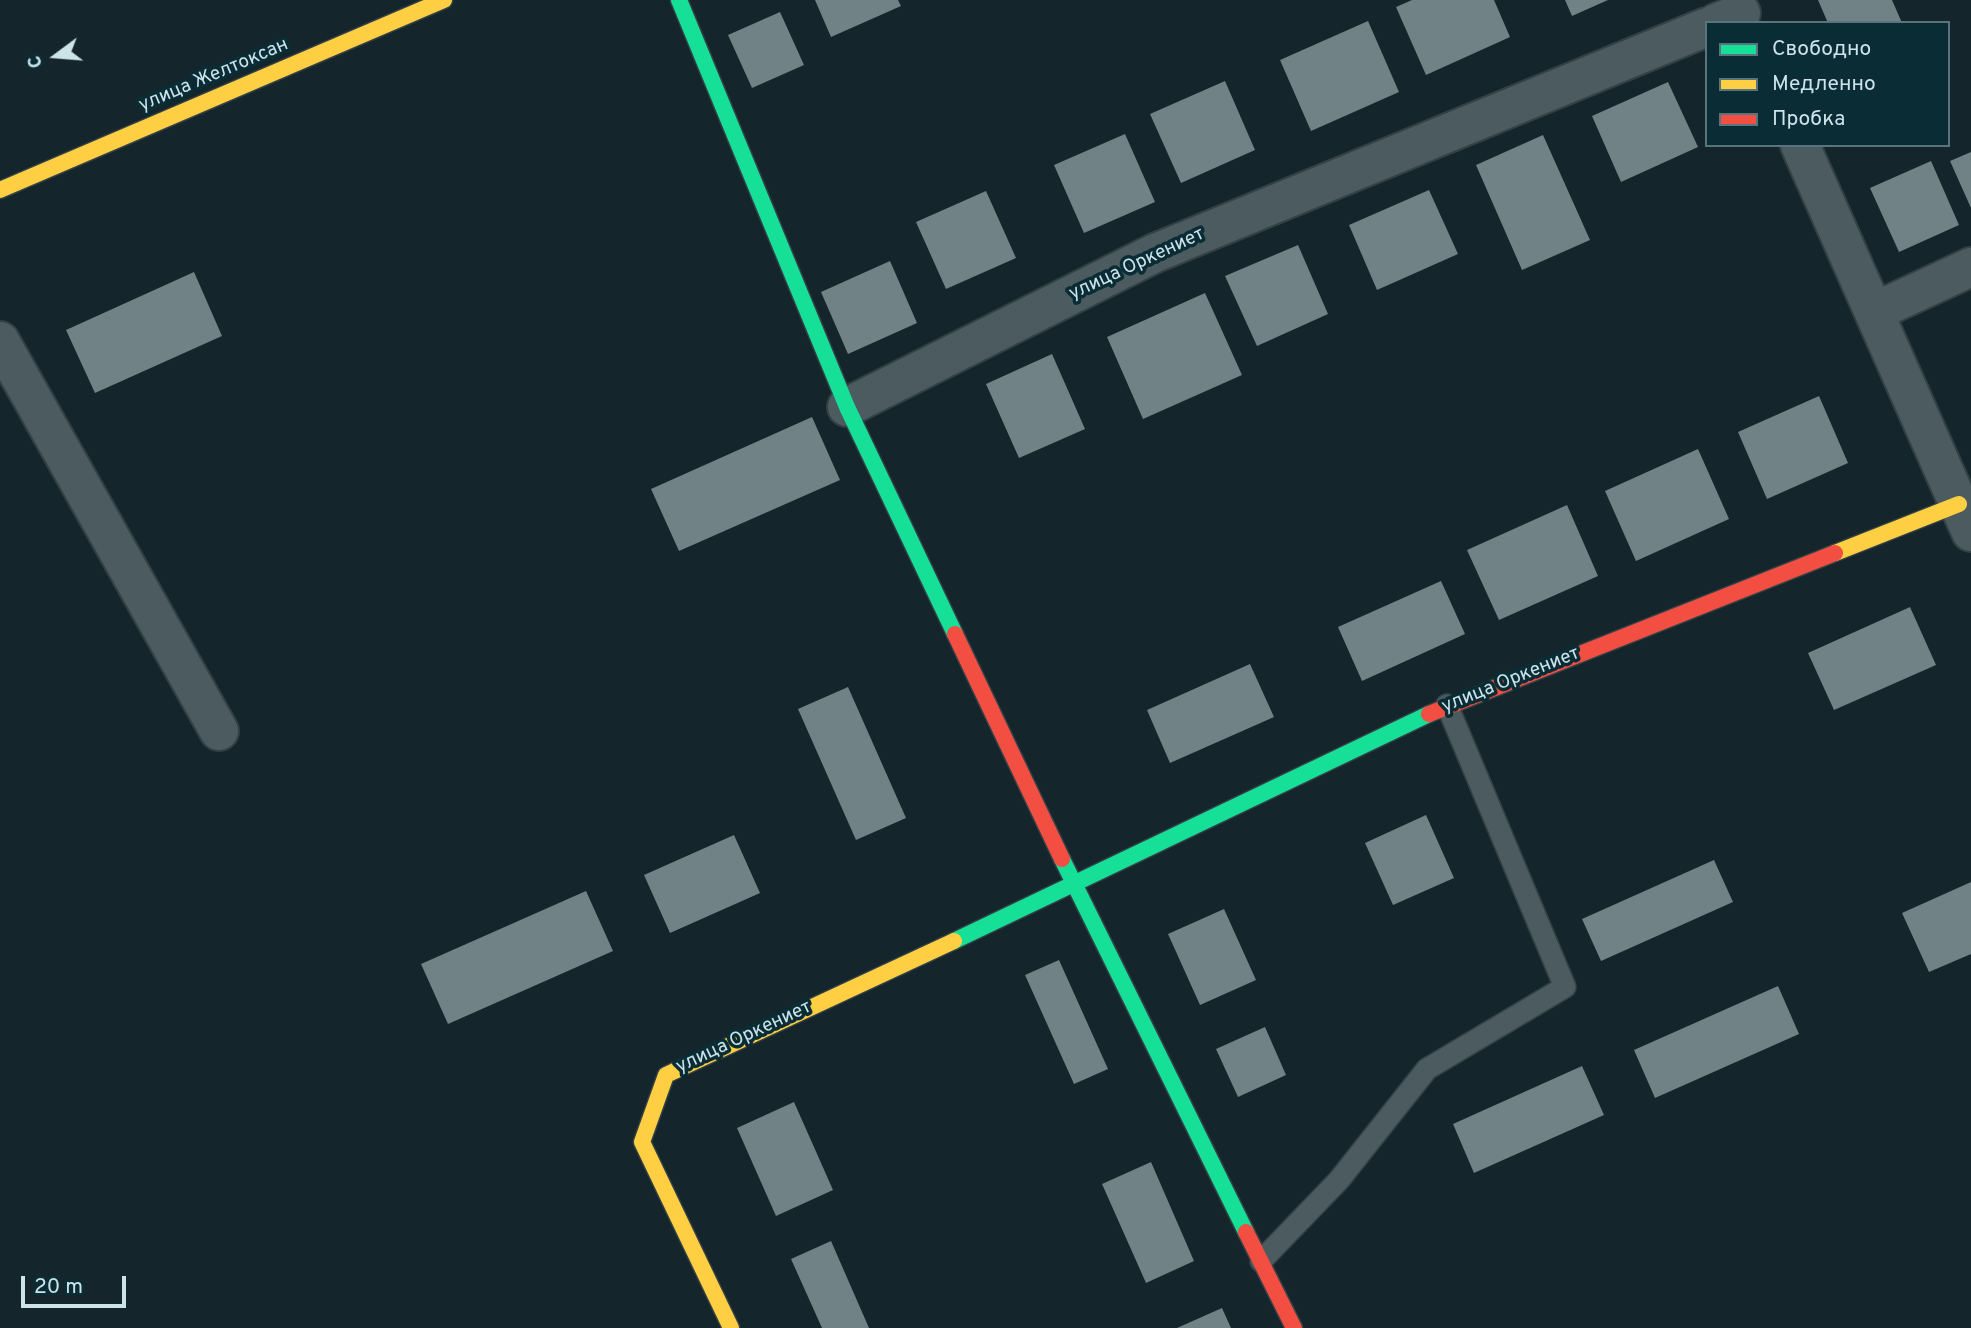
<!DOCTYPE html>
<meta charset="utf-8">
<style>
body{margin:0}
#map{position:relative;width:1971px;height:1328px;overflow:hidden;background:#14262b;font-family:Overpass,sans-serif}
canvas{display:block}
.legend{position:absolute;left:1705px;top:21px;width:245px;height:126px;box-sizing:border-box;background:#0a2c35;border:2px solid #58757d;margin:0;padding:9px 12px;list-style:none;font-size:21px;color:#cde3ea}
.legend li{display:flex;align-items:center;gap:14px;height:35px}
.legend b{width:35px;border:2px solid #58757d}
.north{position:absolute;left:21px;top:21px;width:70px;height:70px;-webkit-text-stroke:5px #0a2c35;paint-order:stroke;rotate:254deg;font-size:19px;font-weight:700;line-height:28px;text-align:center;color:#cde3ea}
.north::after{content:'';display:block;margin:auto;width:24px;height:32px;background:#cde3ea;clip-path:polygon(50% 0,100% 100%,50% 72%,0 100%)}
.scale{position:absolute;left:21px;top:1276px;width:105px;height:32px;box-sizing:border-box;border:4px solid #cde3ea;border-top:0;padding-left:9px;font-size:21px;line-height:24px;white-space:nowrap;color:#cde3ea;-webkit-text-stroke:5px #0a2c35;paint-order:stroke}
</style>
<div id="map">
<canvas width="1971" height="1328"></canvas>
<ul class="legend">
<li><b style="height:9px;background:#16e098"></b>Свободно</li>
<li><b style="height:9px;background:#ffcf43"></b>Медленно</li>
<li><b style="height:9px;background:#f24e42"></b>Пробка</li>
</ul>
<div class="north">С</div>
<div class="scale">20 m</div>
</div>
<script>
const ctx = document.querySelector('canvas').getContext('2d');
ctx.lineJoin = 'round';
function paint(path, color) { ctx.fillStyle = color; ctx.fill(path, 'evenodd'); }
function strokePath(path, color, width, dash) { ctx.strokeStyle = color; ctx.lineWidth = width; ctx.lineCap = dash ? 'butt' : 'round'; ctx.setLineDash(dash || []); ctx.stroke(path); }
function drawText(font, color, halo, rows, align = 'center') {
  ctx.font = font + ' Overpass,sans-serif'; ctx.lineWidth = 7; ctx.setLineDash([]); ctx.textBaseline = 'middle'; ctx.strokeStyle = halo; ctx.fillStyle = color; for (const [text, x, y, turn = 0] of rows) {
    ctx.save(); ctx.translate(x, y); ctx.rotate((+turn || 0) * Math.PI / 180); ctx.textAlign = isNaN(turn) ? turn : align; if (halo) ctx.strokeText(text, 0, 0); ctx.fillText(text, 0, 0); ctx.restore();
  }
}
paint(new Path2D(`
 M815,0H898L901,6L831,37Z
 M1412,0H1494L1510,37L1426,75L1396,7Z
 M1565,0H1608L1572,16Z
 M1818,0H1892L1902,23H1828Z
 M780,12L804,65L752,88L728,35Z
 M1368,21L1399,92L1311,131L1280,60Z
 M1225,81L1255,150L1181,183L1150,114Z
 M1668,82L1698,147L1621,182L1592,116Z
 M1125,134L1155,202L1084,233L1054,165Z
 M1543,135L1590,240L1522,270L1476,165Z
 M1971,152V208L1950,161Z
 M1931,161L1959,225L1899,252L1870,188Z
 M1429,190L1458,254L1377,290L1349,225Z
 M986,191L1016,258L946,289L916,222Z
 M1298,245L1328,314L1257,346L1225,276Z
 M890,261L917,323L848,354L821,292Z
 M194,272L222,336L95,393L66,330Z
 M1205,293L1242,375L1143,419L1107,337Z
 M1052,354L1085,429L1019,458L986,384Z
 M1819,396L1848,463L1767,499L1738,432Z
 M812,417L840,480L679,551L651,489Z
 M1698,449L1729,519L1636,561L1605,491Z
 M1567,505L1598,576L1499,620L1467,550Z
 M1441,581L1465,634L1362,681L1338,627Z
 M1910,607L1936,665L1834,710L1808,653Z
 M1250,664L1274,717L1170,763L1147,710Z
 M848,687L906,818L856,840L798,709Z
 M1426,815L1454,878L1393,905L1365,843Z
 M734,835L760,893L670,933L644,875Z
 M1714,860L1733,902L1601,961L1582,919Z
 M1971,882V954L1929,972L1902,913Z
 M586,891L613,951L448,1024L421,964Z
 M1224,909L1256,980L1200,1005L1168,934Z
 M1059,960L1108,1069L1074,1084L1025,975Z
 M1778,986L1799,1034L1655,1098L1634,1050Z
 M1265,1027L1286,1075L1238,1097L1216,1049Z
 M1582,1066L1604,1115L1474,1173L1453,1124Z
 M794,1102L833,1190L776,1216L737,1128Z
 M1151,1162L1194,1261L1146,1283L1102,1184Z
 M831,1241L869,1328H822L791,1259Z
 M1222,1308L1231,1328H1177Z`), '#708285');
const lane = new Path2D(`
 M1261,1261L1339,1180L1427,1069L1565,987L1447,705`);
const street = new Path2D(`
 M1716,23L1741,13
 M1800,145L1971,532
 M1874,312L1971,267
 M0,341L219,731
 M847,407L1155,253L1707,27`);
const fast = new Path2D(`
 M679,0L847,407L955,634
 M1062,859L1246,1232
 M954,941L1429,714`);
const slow = new Path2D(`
 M0,190L444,0
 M1835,553L1959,504
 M731,1328L642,1142L666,1075L954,941`);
const jam = new Path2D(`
 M955,634L1062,859
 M1429,714L1835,553
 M1246,1232L1294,1328`);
strokePath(lane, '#334146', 24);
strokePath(street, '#334146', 42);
strokePath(fast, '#334146', 19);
strokePath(slow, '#334146', 19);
strokePath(jam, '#334146', 19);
strokePath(lane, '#4b5b5f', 21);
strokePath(street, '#4b5b5f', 38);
strokePath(fast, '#16e098', 16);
strokePath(slow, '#ffcf43', 16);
strokePath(jam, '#f24e42', 16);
drawText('19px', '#cde3ea', '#0a2c35', [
 ["улица Желтоксан",214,76,-23],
 ["улица Оркениет",1137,265,-25],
 ["улица Оркениет",1511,681,-22],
 ["улица Оркениет",744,1038,-25]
]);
</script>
